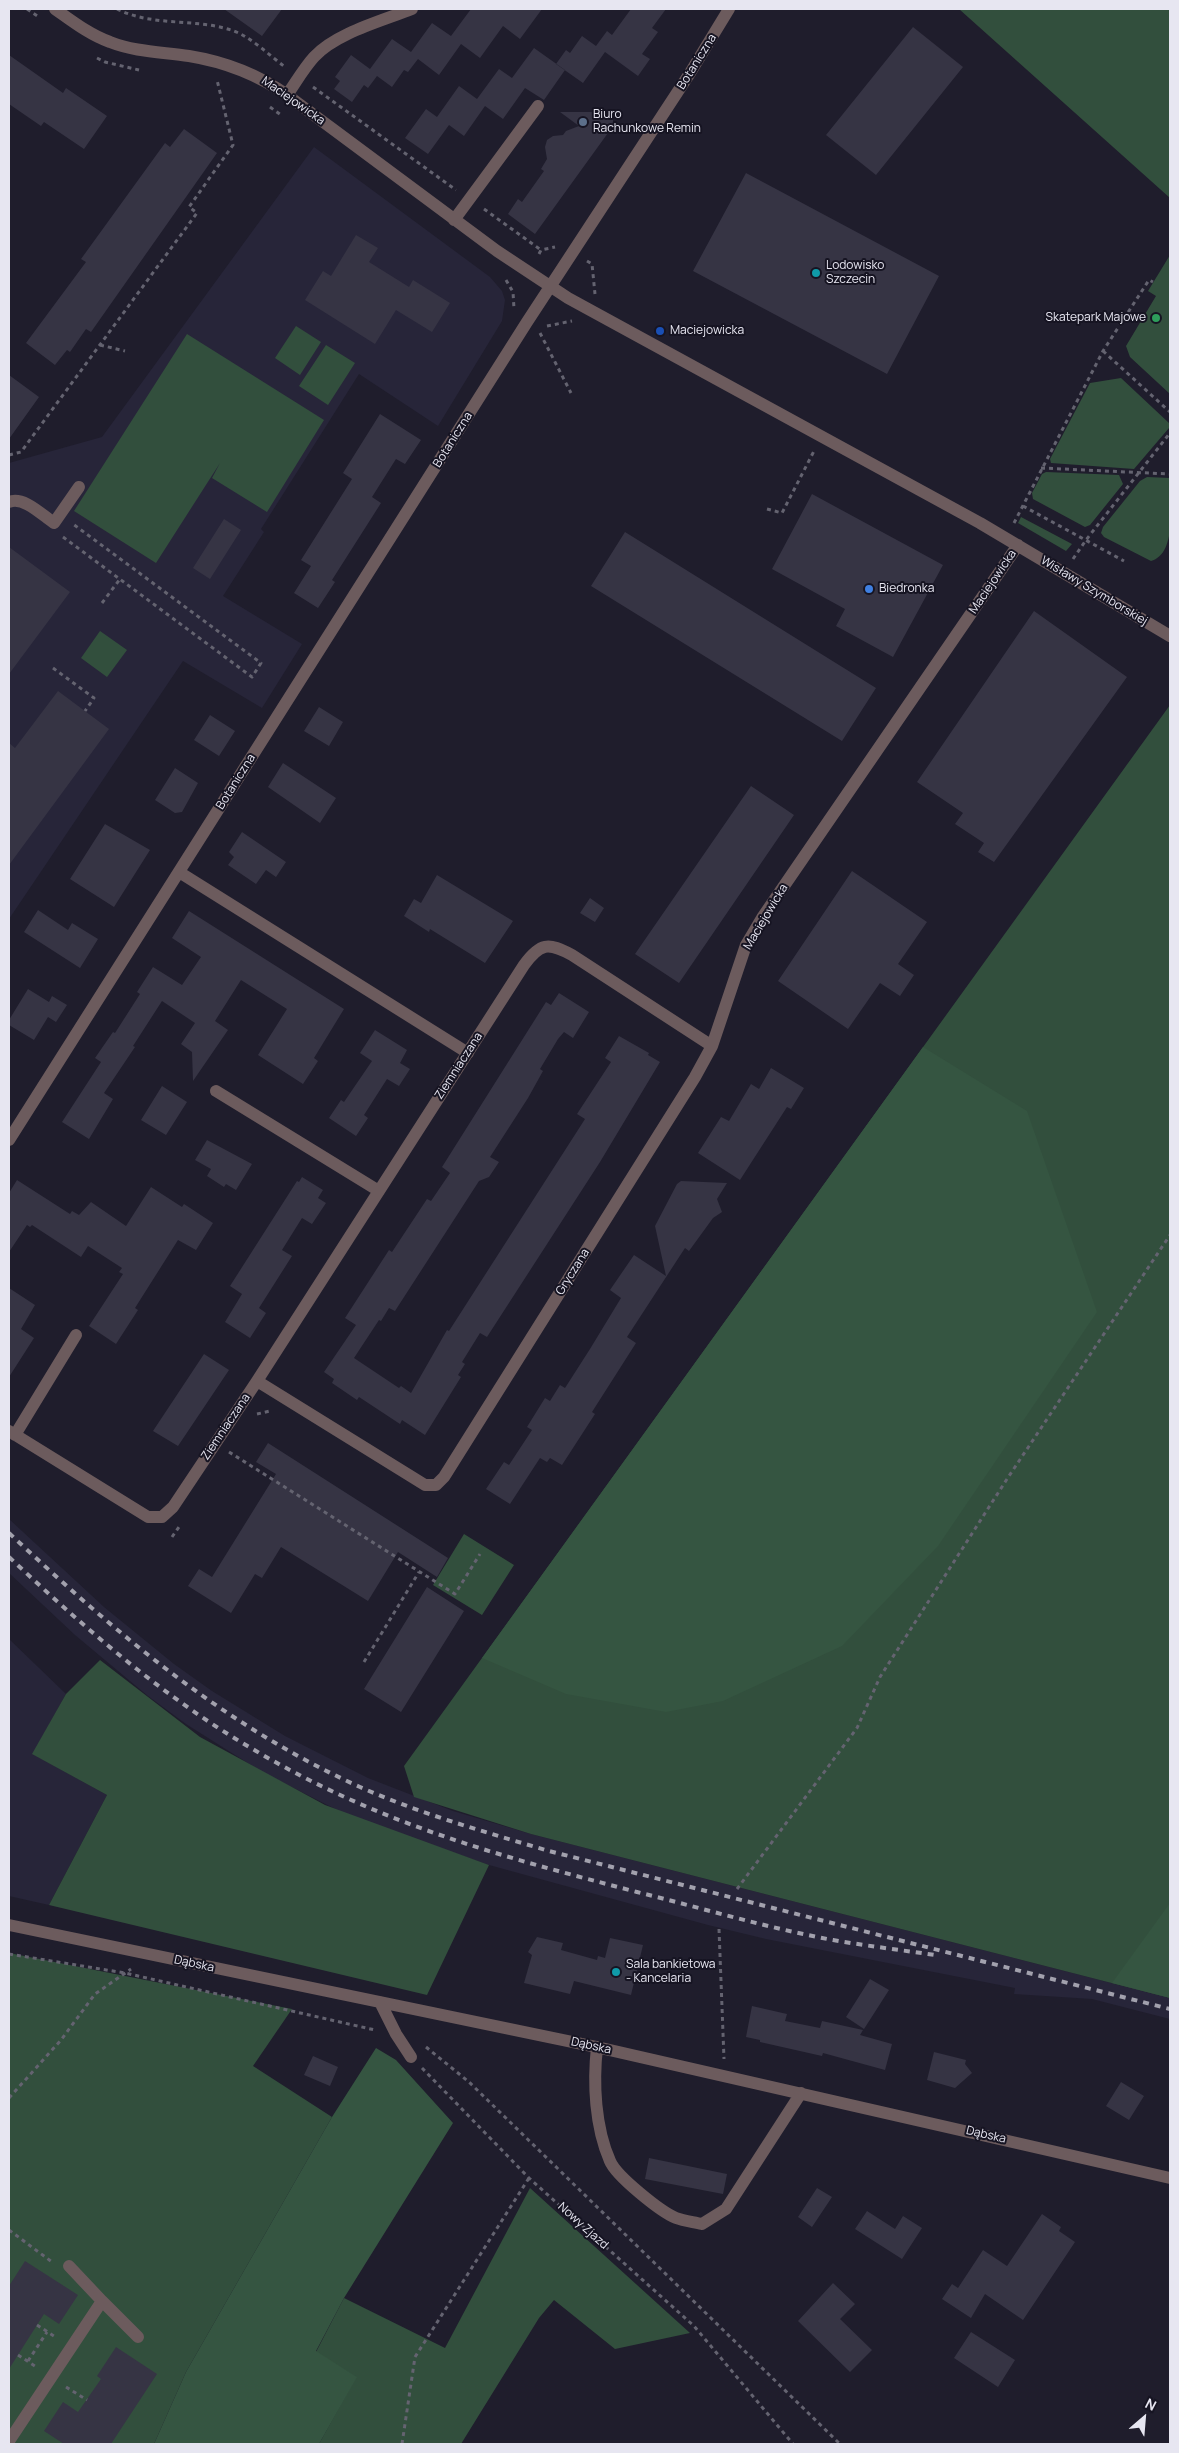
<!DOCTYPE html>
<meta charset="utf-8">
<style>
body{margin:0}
#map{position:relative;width:1179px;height:2453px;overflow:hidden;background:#1f1d2c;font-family:Manrope,sans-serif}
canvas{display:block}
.frame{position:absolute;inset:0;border:10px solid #e7e6f1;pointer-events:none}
.north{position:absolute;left:1119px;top:2393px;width:50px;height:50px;-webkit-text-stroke:4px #161422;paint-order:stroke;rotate:27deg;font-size:14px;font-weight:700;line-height:20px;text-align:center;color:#e7e6f1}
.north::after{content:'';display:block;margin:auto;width:18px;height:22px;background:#e7e6f1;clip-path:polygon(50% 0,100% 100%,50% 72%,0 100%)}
</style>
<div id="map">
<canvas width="1179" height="2453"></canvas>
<div class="frame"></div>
<div class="north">N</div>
</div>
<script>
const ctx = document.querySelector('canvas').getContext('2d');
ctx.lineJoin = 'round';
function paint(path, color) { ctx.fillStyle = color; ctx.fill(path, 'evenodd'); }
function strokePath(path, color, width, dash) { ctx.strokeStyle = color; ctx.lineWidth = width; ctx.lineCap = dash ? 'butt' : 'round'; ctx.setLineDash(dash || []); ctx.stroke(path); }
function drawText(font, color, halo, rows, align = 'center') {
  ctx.font = font + ' Manrope,sans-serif'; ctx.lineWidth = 4; ctx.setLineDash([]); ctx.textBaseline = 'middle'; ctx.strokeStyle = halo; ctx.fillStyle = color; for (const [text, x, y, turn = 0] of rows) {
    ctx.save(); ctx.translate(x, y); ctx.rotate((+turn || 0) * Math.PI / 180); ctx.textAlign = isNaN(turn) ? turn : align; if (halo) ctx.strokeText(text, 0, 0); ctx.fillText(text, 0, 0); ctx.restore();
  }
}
paint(new Path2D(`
 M314,147L490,277L502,291L505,300L502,321L438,426L359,374L261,529L264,532L223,596L302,644L262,708L183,661L9,919V463L102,437Z
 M9,1519L104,1607L174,1664L212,1691L285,1736L368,1778L453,1811L531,1834L1170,1998V2019L1092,1999L1014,1994L1015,1988L766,1939L708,1925L489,1865L349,1816L262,1772L186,1724L148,1696L75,1635L9,1573Z
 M9,1639L66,1694L33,1754L107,1795L49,1905L9,1896Z`), '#272539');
paint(new Path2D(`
 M959,9H1170V198Z
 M1170,255V394L1130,357L1126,346L1156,296L1148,291Z
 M296,326L321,342L300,375L275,358Z
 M187,334L324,420L267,512L212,478L220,463L156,563L74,511Z
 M326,345L355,363L328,405L299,386Z
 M1121,378L1169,423V428L1134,469L1051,463L1050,459L1090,383Z
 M1046,472L1119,475L1123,484L1090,525L1085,527L1033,499L1032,493L1042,474Z
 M1147,477L1170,478C1170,500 1178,554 1151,561L1104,537L1101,533L1103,527L1140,481Z
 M1021,517L1072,544L1066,551L1018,523Z
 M100,631L127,650L107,677L81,658Z
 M1170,705V1998L531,1834L414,1797L404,1766Z
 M464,1534L514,1565L482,1615L433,1585Z
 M100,1660L200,1737L325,1805L489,1865L427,1995L49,1905L107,1795L32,1754L66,1694Z
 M9,1953L292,2009L253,2066L332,2117L186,2372L154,2444H9Z
 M530,2188L690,2333L615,2349L554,2300L539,2318L461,2444H319L356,2377L316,2352L344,2298L445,2348Z`), '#324f3d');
paint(new Path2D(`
 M923,1047L1027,1111L1097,1312L938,1546L842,1646L723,1701L666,1712L566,1694L482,1658Z
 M1170,1903V1998L1112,1983Z
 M376,2048L396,2060L453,2123L344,2298L316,2351L357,2377L319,2444H154L186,2372L332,2117Z`), '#355541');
paint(new Path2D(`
 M224,9H282L262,36Z
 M471,9H542L520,39L503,26L480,58L461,44L439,75L418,59L408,72L404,70L392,87L377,76L368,88L364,85L352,102L334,89L340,81L335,77L351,55L370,69L392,39L411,52L432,23L451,36Z
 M631,9H666L652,28L658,32L642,54L650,59L638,76L605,52L583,83L556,64L566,50L570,53L582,36L596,46L607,31L612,35Z
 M913,27L963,67L876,175L826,135Z
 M534,48L565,70L544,100L525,88L503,119L485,106L464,136L449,125L428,154L405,138L426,109L437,117L459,86L477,99L499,69L512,78Z
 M9,55L63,93L66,88L107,116L84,149L44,122L41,126L9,104Z
 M560,112H613V126L535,234L508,214L518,199L522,202L544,171L541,169L547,159L545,147L547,140L553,136L563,135L566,131L579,126Z
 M184,129L217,153L91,332L86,329L70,352L67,350L55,365L26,343L86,262L81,259L165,143L170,147Z
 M746,173L939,276L887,374L693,271Z
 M356,235L378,248L369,262L409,287L413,280L450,303L432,332L396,310L375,344L305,300L323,271L331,276Z
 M9,375L39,397L9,439Z
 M380,414L421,440L405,464L396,459L372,497L381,503L332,580L335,582L318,608L294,593L311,566L301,560L352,479L343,473Z
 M812,494L943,565L893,657L836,626L845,609L772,569Z
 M224,519L241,530L210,579L193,568Z
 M625,532L876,688L842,741L591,586Z
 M9,547L70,592L9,674Z
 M1034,611L1127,677L994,862L978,852L984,843L955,824L963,813L917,782Z
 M58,691L109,729L9,865V743L15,748Z
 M319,707L343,722L329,746L304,731Z
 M210,715L235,731L219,756L194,740Z
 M283,763L336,798L320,823L268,787Z
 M175,768L198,783L182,812L175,813L155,800Z
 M751,786L794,815L679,983L635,954Z
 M105,824L150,850L114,907L70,879Z
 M242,832L286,862L276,877L266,870L256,884L228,865L234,857L229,852Z
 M852,871L927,922L898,964L914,975L900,996L880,983L848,1029L778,981Z
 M437,875L513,921L485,963L430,929L429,932L404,916L414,899L421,903Z
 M590,898L604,908L595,922L580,913Z
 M38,910L68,930L72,923L98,939L80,968L24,932Z
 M189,911L344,1009L314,1058L318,1061L303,1084L258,1055L287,1009L241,980L215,1021L228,1030L193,1081L192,1052L181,1044L195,1023L162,1001L133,1046L135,1047L104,1093L113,1099L89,1139L62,1122L101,1062L95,1058L113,1032L115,1033L140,994L137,992L153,967L182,985L201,957L172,938Z
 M28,989L49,1002L52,996L67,1005L56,1022L48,1017L34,1040L9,1025V1020Z
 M559,993L589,1012L573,1038L564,1032L558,1039L540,1069L543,1071L528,1098L490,1157L499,1162L489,1177L479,1181L395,1311L389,1308L381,1321L379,1320L354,1358L399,1388L401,1386L411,1393L447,1330L449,1331L585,1119L577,1114L611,1062L605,1058L619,1036L649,1053L648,1055L660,1062L600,1162L487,1337L480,1333L462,1362L465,1364L458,1375L461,1377L425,1435L402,1420L400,1424L359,1397L357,1400L332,1383L334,1379L324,1372L356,1325L345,1318L389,1250L392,1252L427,1199L431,1201L450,1173L442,1167L546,1002L551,1005Z
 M375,1030L407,1050L400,1063L410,1069L399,1086L387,1079L364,1115L368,1118L356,1136L329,1118L341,1100L344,1102L372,1061L360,1053Z
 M771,1068L804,1088L791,1109L787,1107L740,1180L698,1153L721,1117L729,1121L751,1084L759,1089Z
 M162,1086L187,1102L166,1135L141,1120Z
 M207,1140L252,1164L236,1190L226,1184L224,1187L207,1176L211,1169L195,1160Z
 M302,1177L323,1190L318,1198L326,1203L312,1224L302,1218L282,1250L292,1256L259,1308L266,1313L250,1338L225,1322L242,1294L230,1286L297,1181L299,1182Z
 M17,1180L70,1214L72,1211L79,1215L91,1202L126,1226L151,1187L182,1207L184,1204L213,1223L196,1250L178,1240L135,1308L138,1310L116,1344L89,1326L123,1274L119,1272L122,1268L88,1246L81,1257L32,1225L30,1227L27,1225L9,1252V1193Z
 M681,1181L727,1183L717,1199L722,1212L713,1218L689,1251L685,1248L627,1337L636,1343L592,1412L595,1414L562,1465L550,1458L547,1462L540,1458L510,1504L486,1489L504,1462L509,1465L532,1430L527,1427L545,1398L550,1401L560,1385L565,1388L590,1349L621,1298L610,1290L634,1255L666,1276L655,1226L677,1184Z
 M9,1288L35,1305L21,1329L34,1338L9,1377Z
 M204,1354L229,1370L178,1446L153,1431Z
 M268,1443L448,1558L437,1577L398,1552L368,1601L281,1547L262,1578L255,1574L231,1613L188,1586L199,1569L212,1577L276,1474L256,1462Z
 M427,1587L464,1611L401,1712L364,1689Z
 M537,1937L563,1943L561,1950L597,1960L598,1956L605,1958L610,1938L643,1945L631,1995L574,1981L570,1994L524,1983L532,1955L528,1952Z
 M870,1979L889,1990L864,2029L846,2017Z
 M752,2006L787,2014L785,2021L820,2028L822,2021L863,2030L860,2035L892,2044L885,2070L823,2053L822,2056L760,2042V2040L746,2037Z
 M934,2052L966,2060L965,2064L972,2073L955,2088L927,2080Z
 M313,2056L338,2067L330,2086L304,2075Z
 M1121,2082L1144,2096L1129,2120L1106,2106Z
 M649,2158L727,2174L723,2194L645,2179Z
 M817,2188L832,2197L812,2227L798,2217Z
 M867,2211L895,2229L903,2216L922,2228L902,2259L855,2229Z
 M1042,2214L1061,2227L1059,2231L1075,2242L1023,2320L985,2294L971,2318L942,2299L952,2284L958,2288L983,2250L1007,2266Z
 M25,2261L78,2295L59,2324L44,2314L9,2369V2286Z
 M833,2283L855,2304L840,2319L872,2350L850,2372L798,2321Z
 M971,2332L1015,2360L998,2387L954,2358Z
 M116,2347L157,2374L111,2444H64L44,2431L63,2402L78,2412L101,2379L97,2376Z`), '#363444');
strokePath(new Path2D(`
 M27,9L39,17
 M117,9C153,27 194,18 231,30C250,36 269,55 285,67
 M97,58L105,62L139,70
 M313,87L456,190
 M270,107L281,115
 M484,209L541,250
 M539,254L541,250L555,247
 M587,261L592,264L595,294
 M506,280L513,292L514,309
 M547,326L572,321
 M540,333L571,393
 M100,345L125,351
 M1103,351L1170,412
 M9,455L21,452L197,213L189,207L233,145L217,80
 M1041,468L1170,474
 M1023,506L1124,561
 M767,509L782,513L814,451
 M1014,523L1103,351L1149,280L1153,282
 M63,537L252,677L261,663L73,524
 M1073,559L1086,540L1170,433
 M102,603L120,579
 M53,668L94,698L85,711
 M257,1414L270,1411
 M229,1452L455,1594L480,1554
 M172,1537L179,1527
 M364,1662L419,1572
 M737,1889L857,1728L880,1677L1007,1479L1170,1235
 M719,1929L724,2059
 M9,1954L125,1973L375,2030
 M426,2047L469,2082L840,2444
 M422,2068L529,2178L694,2326L793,2444
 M9,2098L61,2040L95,1994L131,1969
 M9,2230L52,2262
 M37,2325L57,2338
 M18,2355L38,2368
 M28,2361L47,2332
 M66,2387L87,2400
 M402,2444L415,2357L529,2178`), '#646370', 3, [4, 4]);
strokePath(new Path2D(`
 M55,9C72,21 90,35 110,42C135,52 163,52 189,56C226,62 257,74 287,95L497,251L568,298L980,523L1170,636
 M287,95C296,82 304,68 314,57C336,33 382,21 412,9
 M454,220L538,106
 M9,502C24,496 42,515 54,523L79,487
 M179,872L468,1053
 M712,1046L746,945L762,918L1018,545
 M216,1091L379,1191
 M9,1140L527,322L690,73L729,9
 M9,1431L148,1517H162L173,1507L257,1381L524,965C540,943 548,942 572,955L712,1046L695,1077L444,1477L436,1485H425L257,1381
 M15,1435L76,1335
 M9,1925L597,2047L1170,2178
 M380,2002L396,2034L411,2057
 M597,2047C593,2083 595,2127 610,2161C616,2176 661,2212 676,2218C684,2221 694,2222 702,2224L726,2209L801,2093
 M102,2301L138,2337
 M9,2441L102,2301L69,2266`), '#6c5b5d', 12);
strokePath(new Path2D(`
 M9,1533C117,1634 223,1725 360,1787C421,1814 485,1832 549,1851L1170,2009
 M9,1557C86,1629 164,1698 256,1751C380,1824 499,1856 637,1892C702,1908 767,1928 833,1940C867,1946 901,1950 935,1955`), '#a2a1ad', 4, [6, 6]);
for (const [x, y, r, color] of [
 [583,122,5,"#5c6f8a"],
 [816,273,5,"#0f9aa8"],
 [1156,318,5,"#2e9e5b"],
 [660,331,5,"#1a4fb4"],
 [869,589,5,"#3f7fe0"],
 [616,1972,5,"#0f9aa8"]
]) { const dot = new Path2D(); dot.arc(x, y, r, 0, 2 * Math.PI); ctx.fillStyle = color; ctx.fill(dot); strokePath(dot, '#161422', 2); }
drawText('12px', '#e7e6f1', '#161422', [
 ["Botaniczna",697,62,-58],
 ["Maciejowicka",293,101,35],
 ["Botaniczna",453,440,-58],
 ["Maciejowicka",993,582,-56],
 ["Wisławy Szymborskiej",1094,591,31],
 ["Botaniczna",236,782,-58],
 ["Maciejowicka",766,917,-59],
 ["Ziemniaczana",459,1066,-57],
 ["Gryczana",573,1272,-58],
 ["Ziemniaczana",226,1427,-56],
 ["Dąbska",194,1964,12],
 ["Dąbska",591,2046,12],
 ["Dąbska",986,2135,13],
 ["Nowy Zjazd",583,2226,42]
]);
drawText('12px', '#e7e6f1', '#161422', [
 ["Biuro",593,115],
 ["Rachunkowe Remin",593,129],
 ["Lodowisko",826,266],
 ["Szczecin",826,280],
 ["Skatepark Majowe",1146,318,"right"],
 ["Maciejowicka",670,331],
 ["Biedronka",879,589],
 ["Sala bankietowa",626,1965],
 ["- Kancelaria",626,1979]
], 'left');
</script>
